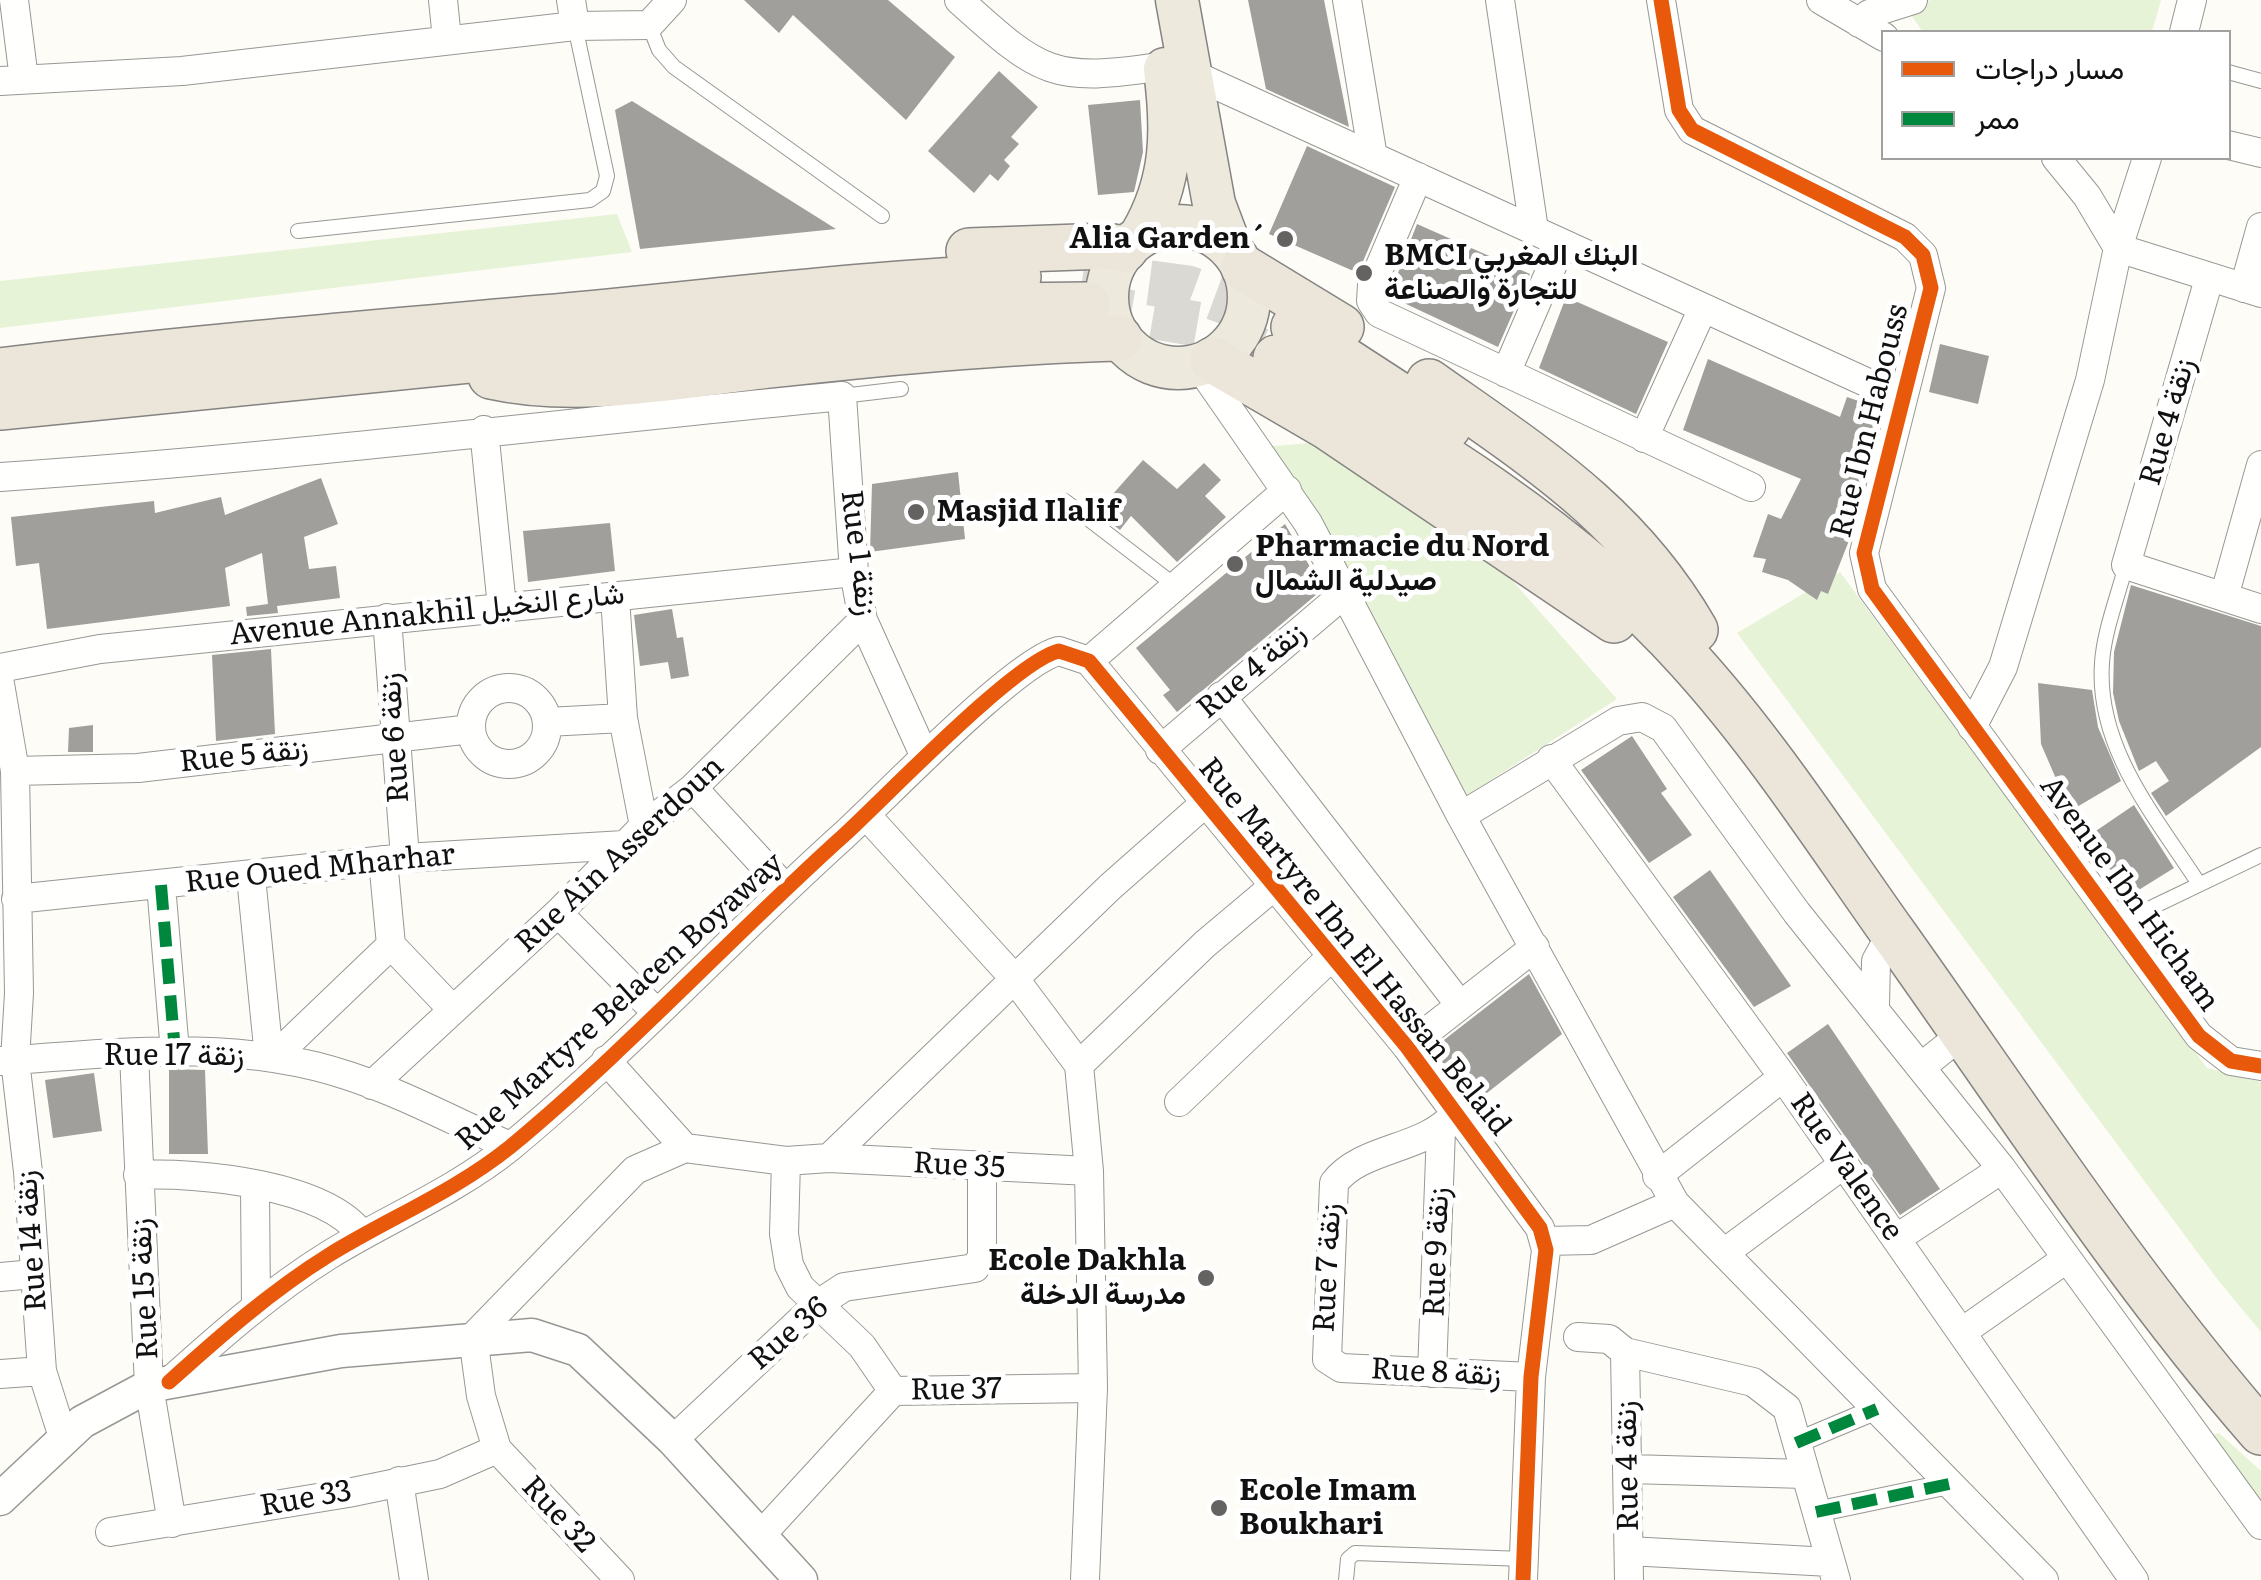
<!DOCTYPE html>
<meta charset="utf-8">
<style>
body{margin:0}
#map{position:relative;width:2261px;height:1580px;overflow:hidden;background:#fdfcf7;font-family:Literata,Vazirmatn,serif}
canvas{display:block}
.legend{position:absolute;left:1881px;top:30px;width:350px;height:130px;box-sizing:border-box;background:#fff;border:2px solid #a0a0a0;margin:0;padding:12px 18px;list-style:none;font-size:30px;color:#111}
.legend li{display:flex;align-items:center;gap:20px;height:50px}
.legend b{width:50px;border:2px solid #a0a0a0}
</style>
<div id="map">
<canvas width="2261" height="1580"></canvas>
<ul class="legend">
<li><b style="height:12px;background:#e8590c"></b>مسار دراجات</li>
<li><b style="height:12px;background:#00873e"></b>ممر</li>
</ul>
</div>
<script>
const ctx = document.querySelector('canvas').getContext('2d');
ctx.lineJoin = 'round';
function paint(path, color) { ctx.fillStyle = color; ctx.fill(path, 'evenodd'); }
function strokePath(path, color, width, dash) { ctx.strokeStyle = color; ctx.lineWidth = width; ctx.lineCap = dash ? 'butt' : 'round'; ctx.setLineDash(dash || []); ctx.stroke(path); }
function drawText(font, color, halo, rows, align = 'center') {
  ctx.font = font + ' Literata,Vazirmatn,serif'; ctx.lineWidth = 10; ctx.setLineDash([]); ctx.textBaseline = 'middle'; ctx.strokeStyle = halo; ctx.fillStyle = color; for (const [text, x, y, turn = 0] of rows) {
    ctx.save(); ctx.translate(x, y); ctx.rotate((+turn || 0) * Math.PI / 180); ctx.textAlign = isNaN(turn) ? turn : align; if (halo) ctx.strokeText(text, 0, 0); ctx.fillText(text, 0, 0); ctx.restore();
  }
}
paint(new Path2D(`
 M1931,0H2161L2152,32H1923L1911,15L1917,4Z
 M617,214L632,252L0,328V281Z
 M1309,443L1473,536L1617,699L1458,801L1264,447Z
 M1840,572L2207,1068L2261,1082V1332L2218,1280L1737,633Z
 M2219,1433L2261,1471V1506L2209,1436Z`), '#e7f3d7');
paint(new Path2D(`
 M744,0H888L955,57L906,120L793,15L779,33Z
 M1248,0H1324L1349,127L1266,89Z
 M999,71L1038,107L1011,137L1019,144L1004,160L1010,166L998,181L990,174L974,193L928,151Z
 M1140,100L1143,152L1134,192L1098,195L1088,105Z
 M632,101L836,229L640,249L615,110Z
 M1307,146L1395,187L1358,273L1269,234Z
 M1417,224L1530,274L1498,347L1389,296Z
 M1566,297L1668,342L1636,414L1539,368Z
 M1940,344L1989,356L1978,404L1929,392Z
 M1708,359L1840,417L1847,397L1882,409L1850,538L1828,594L1821,591L1817,600L1788,580L1762,572L1766,559L1753,557L1768,514L1781,519L1801,479L1683,430Z
 M1143,460L1177,489L1204,463L1221,480L1205,496L1226,517L1177,562L1131,516L1120,530L1097,512Z
 M958,472L965,539L870,552L872,484Z
 M321,478L338,524L304,537L309,569L336,566L340,598L277,606L278,613L247,616L246,607L268,604L262,553L225,568L230,606L47,629L39,563L16,566L11,517L154,501L155,513L221,497L225,515Z
 M610,523L615,571L528,582L523,531Z
 M1285,524L1323,589L1177,712L1163,695L1170,690L1136,648Z
 M2131,585L2261,626V747L2166,816L2151,793L2169,781L2156,761L2139,771L2119,721L2113,693L2114,652Z
 M672,609L677,638L683,637L689,676L671,679L668,662L640,666L634,615Z
 M271,649L275,734L216,741L212,655Z
 M2038,683L2092,690L2098,727L2121,781L2070,811L2041,744Z
 M93,725V752H68L69,728Z
 M1632,736L1667,789L1661,793L1692,835L1649,863L1581,770Z
 M2134,805L2174,868L2129,896L2087,837Z
 M1710,870L1791,986L1754,1007L1673,897Z
 M1529,974L1562,1034L1478,1100L1460,1077L1454,1082L1431,1050Z
 M1828,1024L1940,1189L1900,1215L1787,1053Z
 M169,1069L205,1070L208,1154H169Z
 M94,1073L102,1131L53,1138L45,1080Z`), '#a19f9c');
strokePath(new Path2D(`
 M1083,274L1188,288L1294,327
 M1087,305L1208,326L1276,358`), '#dad9d4', 45, [45, 22]);
const service = new Path2D(`
 M649,25L659,50L674,67L882,216
 M2228,72L2261,81
 M298,231L590,200L603,191L607,176L575,26
 M842,396L901,389
 M1065,501L1177,587
 M2126,565C2118,596 2104,631 2102,663C2096,748 2155,816 2199,884
 M2115,925L2261,855
 M1346,1580L1348,1559L1355,1553L1524,1559`);
const pedestrian = new Path2D(`
 M1796,1443L1877,1409
 M1816,1512L1949,1484`);
const minor = new Path2D(`
 M14,0L24,79
 M443,0L447,39
 M571,0L575,26
 M959,0C1042,75 1052,83 1165,66
 M1347,0L1373,157
 M1500,0L1534,230
 M1661,0L1679,110L1692,130L1905,237L1923,255L1931,288L1864,553L1872,589L2199,1036L2231,1061L2261,1066
 M1821,0L1884,37
 M1859,23L1869,14L1913,0
 M2184,32L2192,0
 M1192,74L1903,399
 M0,81L182,71L575,26L649,25L672,0
 M2228,145L2261,153
 M2056,158L2087,196L2118,248
 M1418,177L1372,285L1371,301L1379,313L1751,487
 M2118,248L2261,293
 M2209,279L2126,565L2261,609
 M2244,288L2261,227
 M1199,366L1308,523L1461,816L1675,1203L2044,1580
 M1506,373L1562,243
 M484,430L502,607
 M1644,438L1703,308
 M0,477C281,458 561,423 842,396L854,572L863,620L925,757
 M615,597L623,718L644,826
 M2224,597L2261,465
 M387,618L405,858
 M1089,661L1287,490
 M0,668L100,649L854,572
 M0,684L15,771L19,993L15,1060L28,1172L42,1371L63,1437
 M471 726a38 38 0 1 1 76 0a38 38 0 1 1-76 0Z
 M1221,696L1460,1005
 M547,722L623,718
 M1972,727L2003,667L2090,380L2118,248L2147,158
 M1160,750L1345,593
 M1551,759L1783,1077L2134,1580
 M15,771L138,768L471,729
 M693,788L785,888
 M866,815L1014,978L1079,1065L1089,1171L1093,1388L1085,1580
 M1461,816L1618,721L1642,717L1663,728L1797,913L2002,1169L2261,1525
 M383,860L391,945L453,1010
 M251,877L269,1057
 M161,885L175,1052
 M16,899L405,858L624,845
 M558,913L657,1013
 M1875,1005L1876,961L1892,932
 M1407,1047L1535,947
 M134,1054L149,1386L172,1523
 M273,1058L391,945
 M606,1060L685,1148
 M0,1061C116,1053 237,1038 349,1076C404,1094 457,1123 510,1146
 M1079,1065L1205,944L1274,886
 M1921,1067L1965,1032
 M372,1085L558,913L644,826L693,788L863,620
 M1179,1102L1331,957
 M1455,1114C1424,1151 1362,1146 1334,1183L1327,1359L1341,1368L1531,1377
 M829,1158L1110,887L1204,804
 M786,1161L784,1234L789,1265L800,1287L862,1346L893,1391
 M138,1175C198,1172 325,1184 362,1235
 M1657,1176L1783,1077
 M255,1186L256,1307
 M1897,1238L2002,1169
 M1545,1241L1591,1240L1675,1203
 M1724,1253L1844,1164
 M0,1277L34,1274
 M1962,1332L2066,1259
 M1578,1337L1609,1339L1625,1352L1753,1382L1787,1408L1836,1580
 M1625,1352L1629,1580
 M1432,1373L1441,1130
 M0,1374L42,1371
 M169,1382C219,1337 271,1291 329,1255C389,1218 454,1192 510,1147C627,1050 730,938 842,837C882,801 1016,660 1059,651L1089,661L1137,719L1407,1047L1540,1228L1546,1250L1531,1377L1523,1580
 M673,1440L818,1304L844,1287L975,1268L982,1257V1168
 M1630,1469L1805,1474
 M399,1481L414,1580
 M110,1532L348,1493L440,1474L497,1449
 M761,1535L893,1391L1093,1388
 M1629,1551L1830,1562
 M620,1580L497,1449L481,1396L473,1337L635,1170L685,1148L786,1161L829,1158L1089,1171`);
const tertiary = new Path2D(`
 M0,1499L82,1422L149,1386L341,1351L532,1335L578,1350L673,1440L801,1580`);
const primary = new Path2D(`
 M1177,0L1214,204L1231,249
 M1107 297a71 71 0 1 1 142 0a71 71 0 1 1-142 0Z
 M1141,235C1173,181 1173,130 1165,69`);
const trunk = new Path2D(`
 M969,251L1106,246L1125,249
 M1244,268L1341,327
 M1294,327L1448,427
 M1276,358C1424,440 1575,533 1689,660C1766,745 1827,840 1893,933C2012,1100 2126,1277 2261,1432
 M1213,360L1328,427L1614,620
 M0,371C181,349 362,334 543,318C702,304 859,283 1018,277
 M491,376C580,396 681,375 771,365C887,352 1002,341 1119,338
 M1429,382C1535,457 1628,514 1695,630
 M0,407L1007,306L1087,305`);
strokePath(service, '#979795', 16);
strokePath(pedestrian, '#979795', 22);
strokePath(minor, '#979795', 30);
strokePath(tertiary, '#979795', 35);
strokePath(primary, '#858482', 45);
strokePath(trunk, '#858482', 48);
strokePath(service, '#fffffe', 14);
strokePath(pedestrian, '#fffffe', 20);
strokePath(minor, '#fffffe', 28);
strokePath(tertiary, '#fffffe', 32);
strokePath(primary, '#ede9dc', 42);
strokePath(trunk, '#ece5da', 45);
strokePath(new Path2D(`
 M161,885L175,1052
 M1796,1443L1877,1409
 M1816,1512L1949,1484`), '#00873e', 12, [25, 12]);
strokePath(new Path2D(`
 M1661,0L1679,110L1692,130L1905,237L1923,255L1931,288L1864,553L1872,589L2199,1036L2231,1061L2261,1066
 M169,1382C219,1337 271,1291 329,1255C389,1218 454,1192 510,1147C627,1050 730,938 842,837C882,801 1016,660 1059,651L1089,661L1137,719L1407,1047L1540,1228L1546,1250L1531,1377L1523,1580`), '#e8590c', 15);
for (const [x, y, r, color] of [
 [1285,239,10,"#646362"],
 [1364,273,10,"#646362"],
 [916,512,10,"#646362"],
 [1235,564,10,"#646362"],
 [1206,1278,10,"#646362"],
 [1219,1508,10,"#646362"]
]) { const dot = new Path2D(); dot.arc(x, y, r, 0, 2 * Math.PI); ctx.fillStyle = color; ctx.fill(dot); strokePath(dot, '#fff', 4); }
drawText('bold 30px', '#111', '#fff', [
 ["Alia Garden´",1265,239,"right"],
 ["BMCI البنك المغربي",1384,256],
 ["للتجارة والصناعة",1384,290],
 ["Masjid Ilalif",936,512],
 ["Pharmacie du Nord",1255,547],
 ["صيدلية الشمال",1255,581],
 ["Ecole Dakhla",1186,1261,"right"],
 ["مدرسة الدخلة",1186,1295,"right"],
 ["Ecole Imam",1239,1491],
 ["Boukhari",1239,1525]
], 'left');
drawText('30px', '#111', '#fff', [
 ["Rue Ibn Habouss",1870,421,-76],
 ["Rue 4 زنقة",2168,422,-74],
 ["Rue 1 زنقة",858,553,83],
 ["Avenue Annakhil شارع النخيل",427,615,-6],
 ["Rue 4 زنقة",1252,671,-40],
 ["Rue 6 زنقة",395,738,-94],
 ["Rue 5 زنقة",244,756,-6],
 ["Rue Ain Asserdoun",620,855,-43],
 ["Rue Oued Mharhar",320,869,-6],
 ["Avenue Ibn Hicham",2129,894,54],
 ["Rue Martyre Ibn El Hassan Belaid",1354,947,51],
 ["Rue Martyre Belacen Boyaway",620,1002,-42],
 ["Rue 17 زنقة",174,1056],
 ["Rue 35",959,1166,3],
 ["Rue Valence",1846,1167,55],
 ["Rue 14 زنقة",32,1241,-94],
 ["Rue 9 زنقة",1437,1252,-88],
 ["Rue 7 زنقة",1328,1268,-87],
 ["Rue 15 زنقة",145,1289,-93],
 ["Rue 36",789,1334,-41],
 ["Rue 8 زنقة",1436,1373,3],
 ["Rue 37",956,1390,-1],
 ["Rue 4 زنقة",1628,1466,-91],
 ["Rue 33",306,1499,-10],
 ["Rue 32",558,1515,47]
]);
</script>
